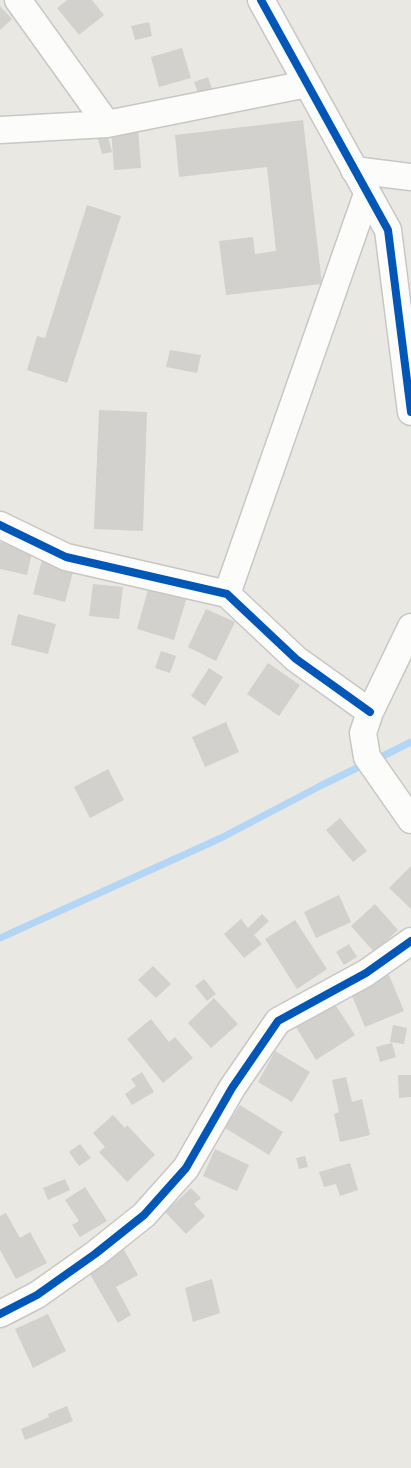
<!DOCTYPE html>
<style>
body{margin:0}
canvas{display:block;background:#eae8e2}
</style>
<canvas width="411" height="1468"></canvas>
<script>
const ctx = document.querySelector('canvas').getContext('2d');
ctx.lineJoin = 'round';
function strokePath(path, color, width, dash) { ctx.strokeStyle = color; ctx.lineWidth = width; ctx.lineCap = dash ? 'butt' : 'round'; ctx.setLineDash(dash || []); ctx.stroke(path); }
function paint(path, color) { ctx.fillStyle = color; ctx.fill(path, 'evenodd'); }
strokePath(new Path2D(`
 M375,760L411,742
 M0,938L221,838L322,785L365,764`), '#b3d5f6', 7);
paint(new Path2D(`
 M67,0H92L104,15L79,35L57,8Z
 M0,6L12,19L0,30Z
 M149,22L152,36L135,40L131,26Z
 M182,48L191,78L159,87L151,57Z
 M208,77L212,89L198,93L194,82Z
 M303,120L322,284L226,295L219,241L253,237L255,254L276,251L267,167L179,177L175,135Z
 M138,128L141,168L114,170L111,130Z
 M107,133L112,152L102,154L97,136Z
 M87,205L121,216L67,383L27,370L37,336L45,338Z
 M170,350L201,355L197,373L166,367Z
 M99,410L147,412L143,531L94,529Z
 M0,542L33,549L27,575L0,569Z
 M42,560L74,568L65,602L33,594Z
 M93,584L123,587L119,619L89,616Z
 M149,586L187,597L174,640L137,629Z
 M206,609L235,622L216,661L188,647Z
 M18,614L56,624L48,654L11,645Z
 M161,651L176,656L170,673L155,668Z
 M268,663L300,685L279,716L247,694Z
 M209,668L223,677L205,706L191,696Z
 M226,722L239,752L205,767L192,737Z
 M108,769L124,800L90,818L74,787Z
 M340,818L367,851L353,862L326,830Z
 M411,866V909L389,888Z
 M339,895L351,922L316,938L304,912Z
 M375,904L398,930L374,952L351,926Z
 M262,914L269,921L254,935L262,944L244,958L224,934L241,919L248,928Z
 M295,920L327,969L297,989L265,939Z
 M349,944L357,957L344,965L336,952Z
 M153,966L171,984L156,998L138,980Z
 M389,975L404,1011L365,1027L350,991Z
 M204,979L216,994L207,1001L195,986Z
 M214,998L238,1024L211,1048L188,1023Z
 M331,998L355,1035L316,1060L293,1022Z
 M151,1019L169,1042L175,1037L193,1058L163,1083L127,1039Z
 M393,1025L407,1028L404,1044L390,1042Z
 M392,1043L396,1057L380,1062L376,1047Z
 M275,1051L310,1072L292,1102L258,1082Z
 M142,1072L154,1092L132,1105L125,1094L136,1086L131,1079Z
 M398,1075H411V1097L399,1098Z
 M346,1077L352,1102L362,1099L370,1135L340,1142L334,1114L339,1112L332,1080Z
 M240,1105L283,1132L269,1155L225,1128Z
 M113,1115L125,1128L127,1125L155,1155L127,1182L99,1152L105,1147L93,1133Z
 M80,1144L91,1158L79,1166L69,1152Z
 M215,1149L249,1165L237,1191L203,1176Z
 M305,1156L308,1167L299,1169L296,1158Z
 M350,1163L358,1190L340,1196L336,1184L324,1187L319,1172Z
 M65,1179L70,1190L48,1200L43,1188Z
 M85,1187L107,1221L80,1237L72,1225L79,1221L65,1200Z
 M191,1188L201,1198L194,1204L205,1216L186,1234L165,1212Z
 M6,1213L20,1238L30,1232L47,1263L16,1279L0,1250V1216Z
 M123,1248L138,1275L116,1287L131,1315L118,1323L87,1269Z
 M212,1279L220,1313L193,1322L185,1288Z
 M48,1314L66,1351L33,1368L15,1329Z
 M67,1406L73,1421L25,1440L21,1429L49,1417L48,1414Z`), '#d2d1cd');
const minor = new Path2D(`
 M18,0L107,124
 M261,0L388,230L411,412
 M0,130L107,124L307,84
 M354,170L411,177
 M0,525L66,557L227,594L296,659L370,712
 M227,594L367,194
 M411,627L370,712L363,733L367,757L411,820
 M0,1314L37,1295L95,1254L144,1215L186,1168L232,1088L278,1021L366,973L411,941`);
strokePath(minor, '#c7c7c6', 29);
strokePath(minor, '#fcfcfb', 26);
strokePath(new Path2D(`
 M261,0L388,230L411,412
 M0,525L66,557L227,594L296,659L370,712
 M0,1314L37,1295L95,1254L144,1215L186,1168L232,1088L278,1021L366,973L411,941`), '#0057b8', 8);
</script>
